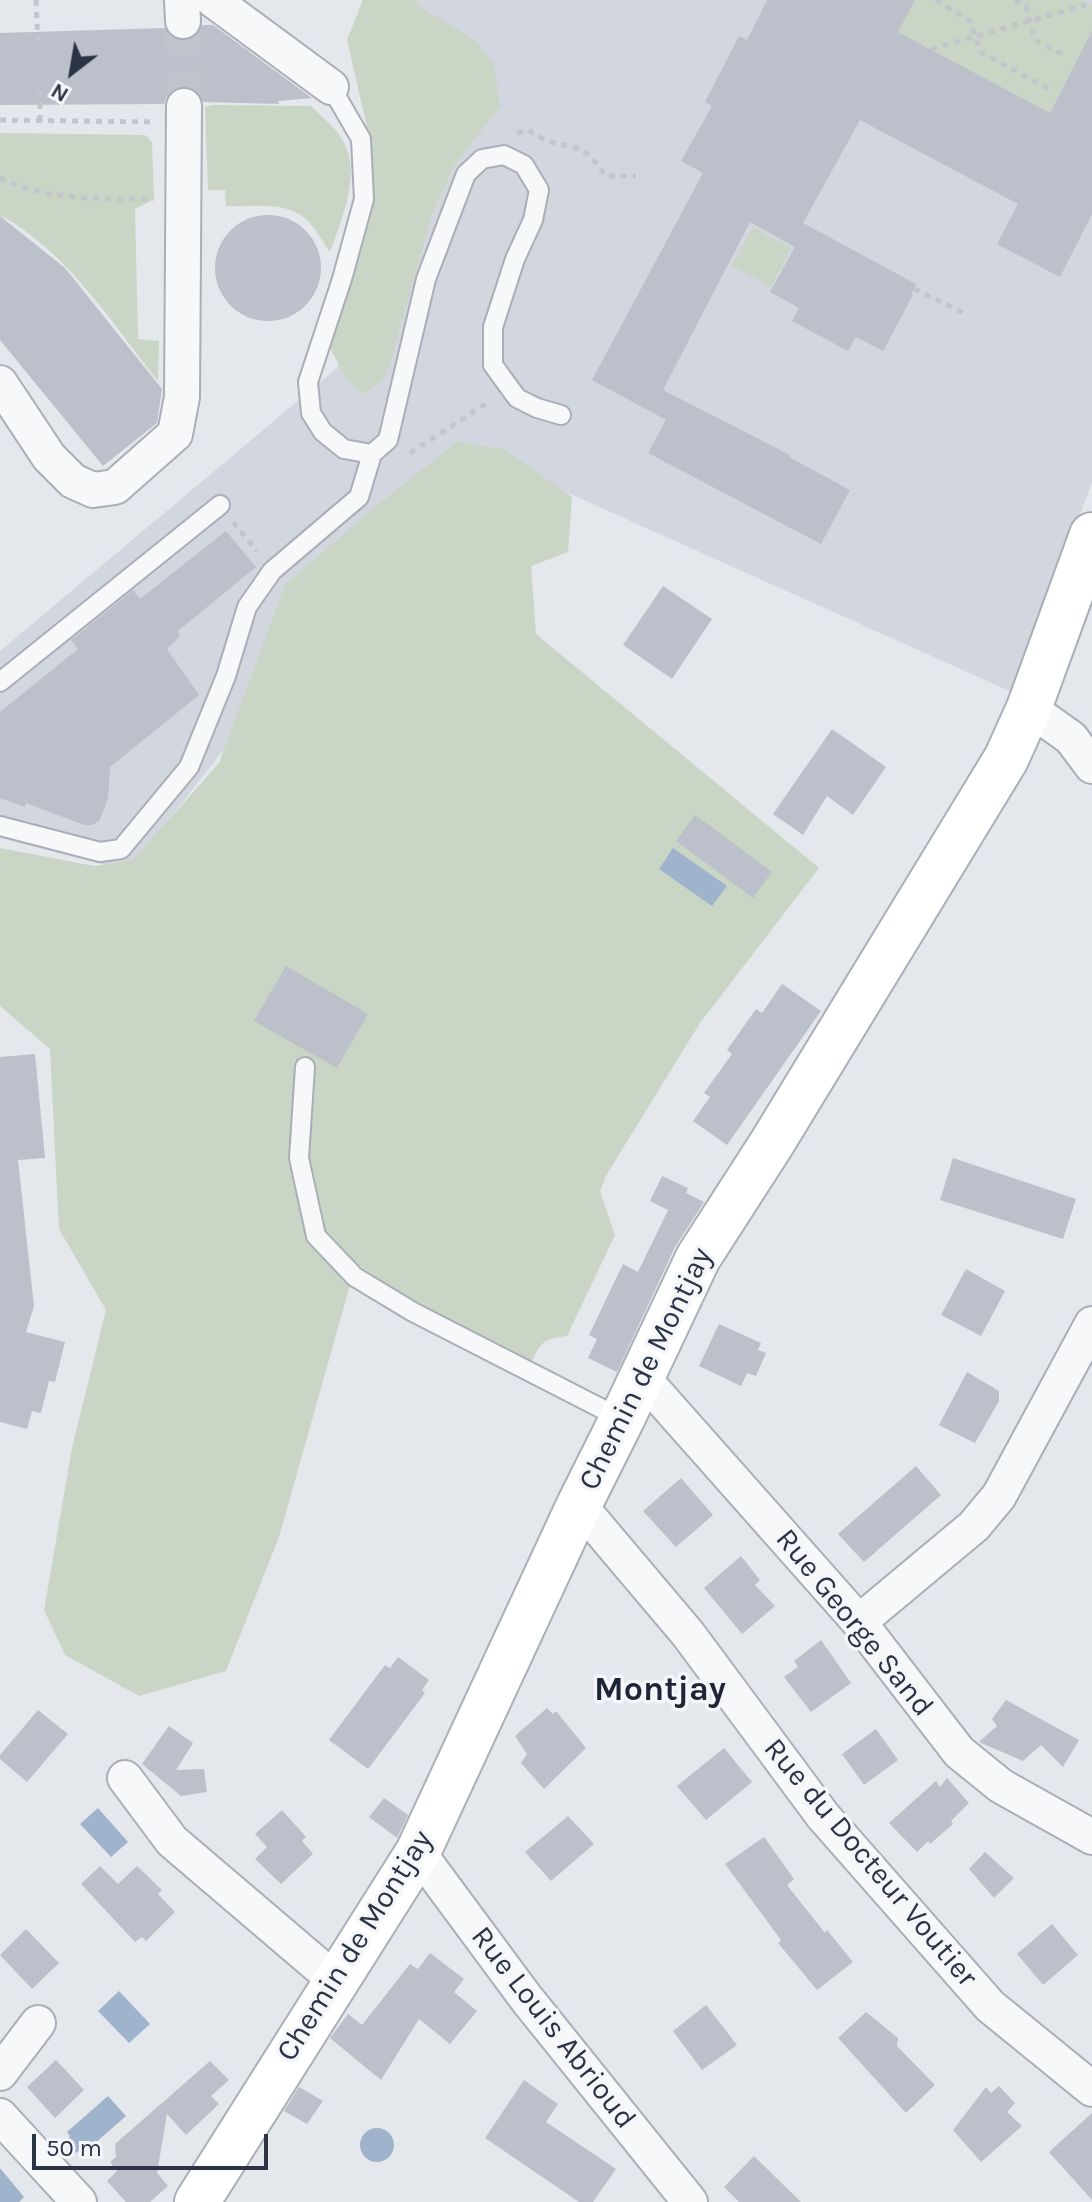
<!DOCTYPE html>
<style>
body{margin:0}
#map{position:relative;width:1092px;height:2202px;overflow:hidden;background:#e4e7ec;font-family:Karla,sans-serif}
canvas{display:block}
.north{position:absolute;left:32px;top:32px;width:80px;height:80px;-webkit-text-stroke:6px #f4f6f9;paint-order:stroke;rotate:211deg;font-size:22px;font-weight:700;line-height:32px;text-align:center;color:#2b3445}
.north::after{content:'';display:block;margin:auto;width:28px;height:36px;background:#2b3445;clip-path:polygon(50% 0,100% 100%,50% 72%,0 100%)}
.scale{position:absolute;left:32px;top:2134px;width:236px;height:36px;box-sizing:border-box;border:4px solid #2b3445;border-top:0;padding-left:10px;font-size:24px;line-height:28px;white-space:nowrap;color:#2b3445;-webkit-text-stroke:6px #f4f6f9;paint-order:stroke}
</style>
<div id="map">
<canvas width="1092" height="2202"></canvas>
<div class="north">N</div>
<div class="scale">50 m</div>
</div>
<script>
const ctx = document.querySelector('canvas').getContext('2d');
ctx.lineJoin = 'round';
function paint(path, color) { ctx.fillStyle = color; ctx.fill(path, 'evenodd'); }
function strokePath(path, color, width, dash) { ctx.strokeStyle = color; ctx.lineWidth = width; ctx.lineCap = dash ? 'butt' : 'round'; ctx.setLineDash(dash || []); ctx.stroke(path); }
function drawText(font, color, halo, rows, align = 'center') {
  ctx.font = font + ' Karla,sans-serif'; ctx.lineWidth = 7; ctx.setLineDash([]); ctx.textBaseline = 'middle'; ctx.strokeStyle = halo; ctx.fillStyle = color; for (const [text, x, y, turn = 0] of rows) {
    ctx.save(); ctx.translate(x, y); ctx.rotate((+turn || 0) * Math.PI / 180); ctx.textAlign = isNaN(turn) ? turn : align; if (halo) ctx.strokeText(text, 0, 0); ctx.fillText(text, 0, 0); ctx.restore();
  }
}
paint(new Path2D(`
 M416,0H1092V482L1014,693L470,449L323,622L129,871L0,838V651L337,368L435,33Z`), '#d2d6de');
paint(new Path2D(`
 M363,0H416L420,7L478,42L494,65L500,106L454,166L432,214L390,364L382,381L364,394L347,379L330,348L334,318L371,188L368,132L347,40Z
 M915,0H1081L1092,5V31L1050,113L898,32Z
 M214,105L311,106C320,115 330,123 338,133C365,168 343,215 330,252C321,239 312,220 297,213C278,202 247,207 226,206L225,190H208L205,107Z
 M0,133L145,135L152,142L154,199L135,209L138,339L159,341L158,381C111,322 68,252 0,215Z
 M753,227L791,248L771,287L732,266Z
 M457,442L504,449L572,497L568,552L531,566L536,634L819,868L700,1023L607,1174L600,1191L615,1235L567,1336C544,1339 541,1341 531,1363L426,1309L356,1264L279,1537L226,1671L139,1696L65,1655L44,1610L72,1448L106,1310L59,1229L50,1049L0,1006V848L94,866L133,860L219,763L285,585L370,511Z`), '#c9d6c5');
paint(new Path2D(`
 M673,848L727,886L712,906L659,869Z
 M98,1808L128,1842L111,1857L80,1824Z
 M119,1991L150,2024L129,2043L98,2011Z
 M108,2096L126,2116L85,2152L81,2149L76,2153L65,2141L70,2136L67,2132Z
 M360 2145a17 17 0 1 1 34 0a17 17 0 1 1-34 0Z
 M0,2168L24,2197L19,2202H0Z`), '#9fb4cc');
paint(new Path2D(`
 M767,0H915L898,32L1050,113L1092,31V214L1060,277L997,244L1018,204L860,120L803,223L916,284L911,294L913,295L883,351L856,337L848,351L792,321L799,308L770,292L795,247L750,222L663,390L790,455L789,457L850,490L821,544L648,453L666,420L592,380L703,173L681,161L712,106L705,102L739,36L747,40Z
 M202,25H213L312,98L278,101L279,104L203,102L195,89L183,86L174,89L167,95L164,104L0,105V33L165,28L173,38L183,41L194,37Z
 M215 268a53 53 0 1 1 106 0a53 53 0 1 1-106 0Z
 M0,216L65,268L162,389L157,423L103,466L0,340Z
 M226,531L256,567L178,631L180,636L167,649L199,695L110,767L108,799L99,821L92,825H84L26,803L25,807L0,798V712L78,649L71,640L133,590L140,599Z
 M663,586L712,619L672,679L623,645Z
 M832,729L886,767L853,815L827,796L803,835L773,814Z
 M695,815L772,872L753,898L676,841Z
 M286,966L368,1014L337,1068L254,1021Z
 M782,984L821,1011L727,1145L693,1121L710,1097L704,1093L732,1054L727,1050L756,1009L762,1013Z
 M35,1054L45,1158L18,1160L34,1306L26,1332L65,1342L55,1382L49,1381L41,1413L32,1411L27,1429L0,1422V1057Z
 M953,1158L1076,1199L1063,1239L940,1200Z
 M662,1176L688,1188L686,1193L704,1202L675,1247L617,1372L588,1358L597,1339L589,1335L623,1264L638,1272L668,1210L650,1201Z
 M966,1269L1005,1291L981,1336L941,1315Z
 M719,1324L761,1343L758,1350L766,1353L756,1376L747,1373L741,1386L699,1366Z
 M967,1372L999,1391V1401L975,1443L939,1425Z
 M916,1466L941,1495L864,1562L838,1534Z
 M681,1478L713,1515L676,1547L643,1511Z
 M741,1556L760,1580L755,1585L775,1606L742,1634L704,1588Z
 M821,1640L851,1683L811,1712L784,1677L798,1667L794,1661Z
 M398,1657L429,1680L422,1690L425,1693L368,1769L329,1740L385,1665L390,1668Z
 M1006,1700L1079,1740L1063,1767L1041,1745L1023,1761L979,1742L997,1726L992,1719Z
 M547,1708L553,1714L556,1711L586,1748L544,1789L521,1763L527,1754L515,1736Z
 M38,1710L68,1734L27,1782L0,1759V1755Z
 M169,1726L193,1743L176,1770L204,1769L207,1792L181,1796L142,1764Z
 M876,1729L898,1760L864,1785L842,1754Z
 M724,1748L752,1782L706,1820L677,1786Z
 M947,1778L969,1803L951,1821L953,1824L930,1844L928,1841L917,1852L889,1823L936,1781L940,1787Z
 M384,1798L408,1815L397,1838L369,1817Z
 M282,1810L306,1837L302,1841L313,1854L281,1884L255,1859L267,1847L255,1834Z
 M568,1816L594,1844L551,1881L525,1852Z
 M764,1837L794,1879L787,1885L825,1933L827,1930L853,1962L817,1990L778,1943L781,1940L725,1864Z
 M985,1852L1014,1878L994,1898L969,1869Z
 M100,1866L118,1884L137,1866L162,1890L158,1894L175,1912L146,1941L142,1937L135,1942L81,1884Z
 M1052,1924L1078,1955L1043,1985L1017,1954Z
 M26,1929L59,1963L32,1989L0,1955Z
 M430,1953L464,1979L454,1992L477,2011L450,2044L419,2019L381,2080L330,2038L348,2014L362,2025L410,1964L418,1969Z
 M706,2005L737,2045L702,2070L673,2031Z
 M866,2012L898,2038L897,2046L935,2085L906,2113L838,2038Z
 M56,2060L84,2090L55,2118L27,2087Z
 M210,2061L229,2080L211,2096L219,2104L186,2135L167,2114L157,2173L168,2186L150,2202H126L107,2181L117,2171L110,2162L116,2157L115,2144Z
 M524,2080L558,2104L546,2122L616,2169L593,2202H579L485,2138Z
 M999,2086L1015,2103L1007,2112L1022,2126L981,2162L953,2130L986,2087L991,2093Z
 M299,2087L323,2101L307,2124L284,2111Z
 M1092,2113V2200L1049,2152Z
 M754,2156L801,2202H739L724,2187Z`), '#bbc0ca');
strokePath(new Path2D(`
 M183,21L184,106`), '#bfc3cb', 34, [34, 17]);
const lane = new Path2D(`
 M331,87L361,139L364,199L342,279L308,382L311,413L323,432L344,449L372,454L388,440L426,279L466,174L482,159L504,155L524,165L539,190L533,220L515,259L493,327V365L517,398L537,408L561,415
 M0,682L220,505
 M0,826L100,852L121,849L189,767L226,676L247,607L272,571L359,497L372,454
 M305,1067L299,1158L316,1236L355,1277L413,1312L622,1419`);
const street = new Path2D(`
 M182,0L183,21
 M213,0L331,87
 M0,383L49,457L73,481L93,490L115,487L175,434L182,397L184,106
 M1029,708L1071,738L1092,766
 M642,1377L859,1622L959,1752L1001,1786L1092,1837
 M579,1505L688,1634L823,1816L990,2006L1092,2089
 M859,1622L974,1526L999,1496L1092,1324
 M125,1778L172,1841L335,1980
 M418,1852L526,1998L690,2202
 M0,2073L38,2023
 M0,2116L79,2202`);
const secondary = new Path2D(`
 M197,2202L418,1852L579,1505L622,1419L698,1258L772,1143L1006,759L1029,708L1092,535`);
strokePath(lane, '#a9aeb7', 22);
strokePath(street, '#a9aeb7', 38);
strokePath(secondary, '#a9aeb7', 48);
strokePath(new Path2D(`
 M36,0L38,43
 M936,0L970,21L980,52L1048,88
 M1015,0L1026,6L1035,40L1064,55
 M931,49L1092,3
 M0,120L155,122
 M40,121V87
 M517,133L528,130L547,141L581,149L592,158L606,176H636
 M0,178C48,201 102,199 154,199
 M914,289L966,314
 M410,453L489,402
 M233,522L257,551`), '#c2c5cb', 5, [6, 6]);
strokePath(lane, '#f7f8fa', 18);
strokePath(street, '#f7f8fa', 34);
strokePath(secondary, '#fff', 44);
drawText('30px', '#2b3445', '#f4f6f9', [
 ["Chemin de Montjay",646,1369,-64],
 ["Rue George Sand",854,1623,51],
 ["Rue du Docteur Voutier",870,1863,50],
 ["Chemin de Montjay",355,1946,-58],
 ["Rue Louis Abrioud",553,2028,52]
]);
drawText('bold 34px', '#1d2536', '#f4f6f9', [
 ["Montjay",660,1690]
]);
</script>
